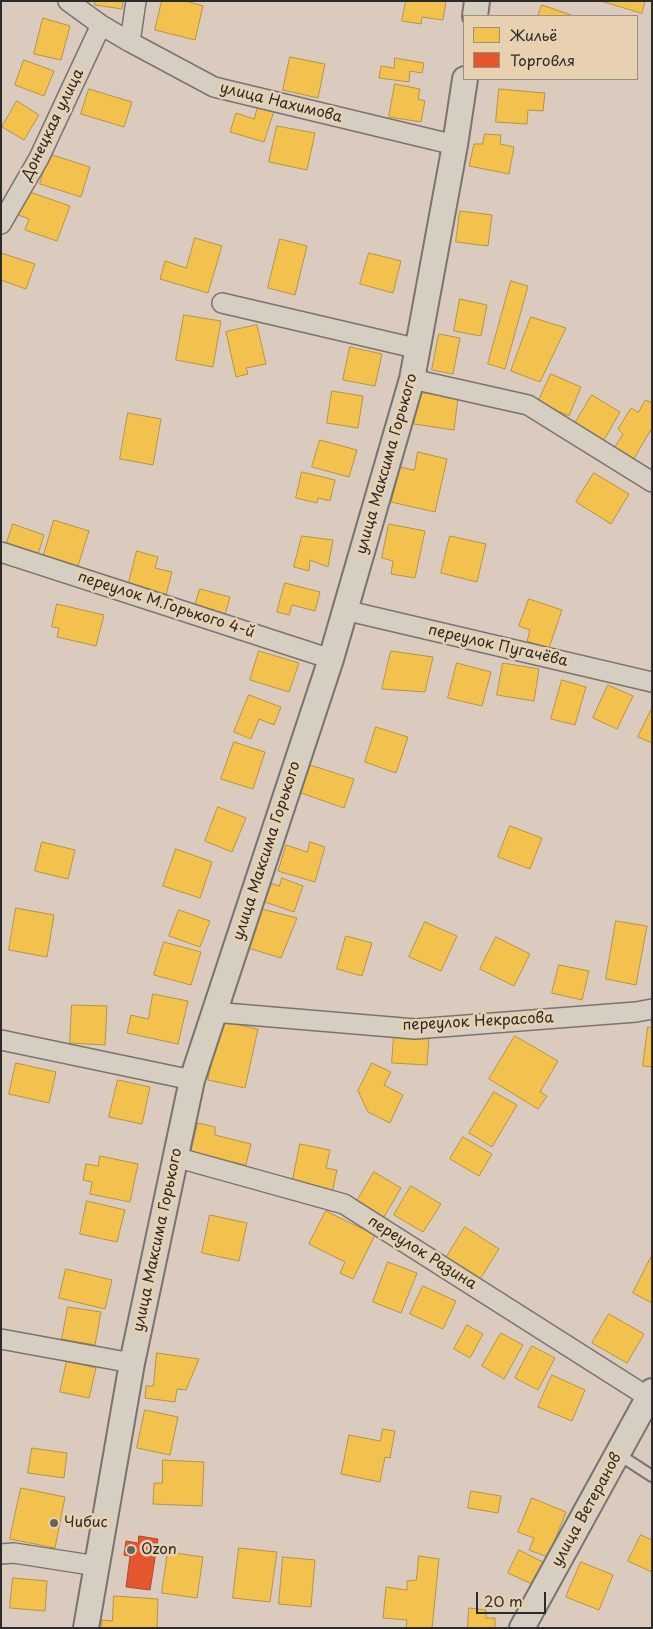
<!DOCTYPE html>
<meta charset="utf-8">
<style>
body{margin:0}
#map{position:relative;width:653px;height:1629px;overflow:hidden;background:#dbcbbf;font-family:"Playpen Sans",sans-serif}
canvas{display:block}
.frame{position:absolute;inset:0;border:2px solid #2b2b2b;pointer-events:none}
.legend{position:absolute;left:463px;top:15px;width:175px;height:65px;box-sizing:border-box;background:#e8d1b1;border:1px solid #9c8f7b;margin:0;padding:6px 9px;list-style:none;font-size:15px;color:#2b2b2b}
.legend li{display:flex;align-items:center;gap:10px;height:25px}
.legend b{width:25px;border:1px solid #9c8f7b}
.scale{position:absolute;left:476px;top:1592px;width:70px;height:22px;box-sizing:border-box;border:2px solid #2b2b2b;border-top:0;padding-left:6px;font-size:15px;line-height:18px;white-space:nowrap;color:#2b2b2b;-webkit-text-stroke:4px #e8d1b1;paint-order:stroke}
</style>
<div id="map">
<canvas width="653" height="1629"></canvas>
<div class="frame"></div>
<ul class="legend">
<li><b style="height:14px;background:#f2c14e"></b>Жильё</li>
<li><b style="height:14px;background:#e4572e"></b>Торговля</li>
</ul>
<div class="scale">20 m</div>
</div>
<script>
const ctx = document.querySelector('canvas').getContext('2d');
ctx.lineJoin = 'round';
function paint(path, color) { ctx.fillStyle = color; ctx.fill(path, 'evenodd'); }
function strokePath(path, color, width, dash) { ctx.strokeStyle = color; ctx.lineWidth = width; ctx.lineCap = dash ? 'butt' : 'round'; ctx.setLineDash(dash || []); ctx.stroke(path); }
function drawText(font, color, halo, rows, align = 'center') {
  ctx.font = font + ' "Playpen Sans",sans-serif'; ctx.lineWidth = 5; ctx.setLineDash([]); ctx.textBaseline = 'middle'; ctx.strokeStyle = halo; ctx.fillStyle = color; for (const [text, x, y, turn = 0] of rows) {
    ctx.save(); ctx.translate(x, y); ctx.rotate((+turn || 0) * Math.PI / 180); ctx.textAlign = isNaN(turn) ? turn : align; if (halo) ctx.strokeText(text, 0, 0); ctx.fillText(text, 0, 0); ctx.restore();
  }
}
const homes = new Path2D(`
 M95,1H123L122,9L95,5Z
 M162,1H186L203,6L195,40L155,30Z
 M406,1H446L443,20L422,17L421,24L402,21Z
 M601,1H645L642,13Z
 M542,5L574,16H538Z
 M43,18L70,26L61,60L34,54Z
 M290,57L325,64L318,98L283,90Z
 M395,58L424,63L422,73L410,71L409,82L379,78L381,66L394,68Z
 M24,60L54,71L44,96L15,85Z
 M395,84L420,89L418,99L425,101L421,122L389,117Z
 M89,89L132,102L124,127L81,114Z
 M499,89L545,93L543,111L528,110L527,124L496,122Z
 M17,101L39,115L24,140L2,127Z
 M258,106L274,111L264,142L230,132L236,113L254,119Z
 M277,126L315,133L307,170L269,162Z
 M485,134L501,135L500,144L514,147L509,174L469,166L474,144H482Z
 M49,154L90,167L81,197L40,184Z
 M27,191L70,206L57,241L25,230L29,219L18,215Z
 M460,211L492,215L488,246L456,242Z
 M195,238L222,246L208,293L160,279L165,261L186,268Z
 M280,239L307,246L295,295L268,288Z
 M1,253L35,264L26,289L1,280Z
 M369,253L401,261L393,293L360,284Z
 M511,281L528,286L505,369L488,364Z
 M460,299L487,305L481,336L454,331Z
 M184,315L221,321L213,367L176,360Z
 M531,317L566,328L540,382L511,371Z
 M257,325L266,364L246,368L248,374L236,377L226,332Z
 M439,334L460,338L453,374L432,370Z
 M350,347L382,354L375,386L343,380Z
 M551,374L581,387L569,416L538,402Z
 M332,391L363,396L358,428L327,423Z
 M418,392L458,398L454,430L414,424Z
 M592,395L620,412L604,440L575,423Z
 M646,400L652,403V428L632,462L613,450L623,434L618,429L631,408L638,412Z
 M128,413L161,419L153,465L120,459Z
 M320,440L357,450L349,477L312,467Z
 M418,452L447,459L435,512L391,502L400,467L414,470Z
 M302,472L335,480L330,501L318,498L317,503L296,498Z
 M594,473L629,494L611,524L576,502Z
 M54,520L89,531L77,569L43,558Z
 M13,524L44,535L37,557L6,546Z
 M389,524L425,531L415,578L391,574L393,561L382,558Z
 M302,536L333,540L328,567L310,560L309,571L294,567Z
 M450,536L486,544L477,582L441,573Z
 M137,551L158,557L155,568L172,572L166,595L128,586Z
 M285,583L320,592L315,611L292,605L289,615L277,612Z
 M200,589L230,597L224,618L194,609Z
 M529,599L562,610L549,648L527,641L530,630L519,626Z
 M57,604L104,615L96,646L57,637L59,628L52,627Z
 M259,651L299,663L289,692L250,680Z
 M391,651L433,657L425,692L382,689Z
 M457,663L491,672L482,706L448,698Z
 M503,663L539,669L534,701L497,695Z
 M562,680L586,687L575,725L551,719Z
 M608,685L633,696L617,729L593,718Z
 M249,695L281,707L274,725L259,719L251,739L234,732Z
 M652,708V743L638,737Z
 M376,727L408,737L396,773L365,762Z
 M234,742L265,752L253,789L221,779Z
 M310,765L354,779L344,808L301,793Z
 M218,807L246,818L232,852L205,841Z
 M510,826L542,838L530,869L498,857Z
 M42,842L75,850L68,879L35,871Z
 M310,842L325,847L315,882L278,871L286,845L307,852Z
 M176,849L212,862L200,898L163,886Z
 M282,878L303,886L294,912L262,901L268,882L279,886Z
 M16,908L54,915L47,957L9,950Z
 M262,909L297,918L281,958L248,948Z
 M179,910L210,921L200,947L169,936Z
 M616,921L647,926L636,985L606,979Z
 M425,922L457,936L441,971L409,957Z
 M346,936L372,943L362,976L337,969Z
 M496,937L530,954L514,986L480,969Z
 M164,942L201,952L191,985L154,975Z
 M559,965L589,971L582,1000L552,993Z
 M153,994L188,1001L178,1044L127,1033L131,1015L148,1019Z
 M72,1005L107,1006L105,1045L70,1043Z
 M221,1021L258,1029L245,1088L208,1080Z
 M648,1027L652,1028V1067L643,1066Z
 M394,1036L429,1038L427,1065L392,1063Z
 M515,1036L558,1061L540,1092L547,1096L538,1109L489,1079Z
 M16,1063L56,1072L49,1103L9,1094Z
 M372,1063L391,1072L384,1085L403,1095L390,1123L368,1112L358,1091Z
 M118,1080L150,1087L142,1124L109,1117Z
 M494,1092L517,1105L492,1147L469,1133Z
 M198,1123L215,1127V1135L251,1144L246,1165L191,1152Z
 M463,1137L492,1154L479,1176L450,1159Z
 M300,1144L330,1150L326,1168L337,1170L332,1193L292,1185Z
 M100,1156L138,1164L130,1202L90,1194L92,1182L83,1180L86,1164L98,1166Z
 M374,1172L401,1188L384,1217L357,1201Z
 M411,1186L441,1204L423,1232L394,1215Z
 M87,1201L125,1210L117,1242L80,1234Z
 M326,1211L375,1235L353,1279L340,1273L345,1262L309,1244Z
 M210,1215L247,1223L239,1261L202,1253Z
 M465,1227L499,1249L480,1279L446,1258Z
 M652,1255V1303L633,1293Z
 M388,1262L417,1273L401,1313L373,1302Z
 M66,1269L112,1280L105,1309L59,1298Z
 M423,1286L456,1301L443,1329L410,1314Z
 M68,1307L101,1312L95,1345L62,1339Z
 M609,1314L644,1334L627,1363L592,1343Z
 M467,1325L483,1334L470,1358L454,1349Z
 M501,1333L523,1345L504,1379L482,1366Z
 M532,1346L555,1358L538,1390L515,1378Z
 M157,1353L199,1359L186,1390L177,1389L175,1402L145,1398L146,1386H153Z
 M67,1361L96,1368L89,1398L60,1392Z
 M552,1375L585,1390L572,1421L538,1407Z
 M145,1410L178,1417L170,1455L137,1448Z
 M383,1429L395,1431L390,1458L385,1457L380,1482L341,1474L349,1435L380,1441Z
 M32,1448L67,1453L64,1478L28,1473Z
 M163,1460L204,1462L202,1506L153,1504L154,1483H162Z
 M21,1488L65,1497L55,1548L10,1539Z
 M471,1491L501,1496L498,1513L468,1508Z
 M532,1498L566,1512L548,1557L529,1550L534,1538L518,1532Z
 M641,1535L652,1540V1572L628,1561Z
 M239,1548L277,1552L270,1602L233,1598Z
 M519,1550L545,1563L534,1585L508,1573Z
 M168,1552L203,1557L197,1598L162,1593Z
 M419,1556L439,1559L432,1628H406L407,1620L383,1618L386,1587L407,1590V1581L416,1580Z
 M283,1557L315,1560L311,1607L279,1604Z
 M581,1562L613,1575L599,1610L566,1597Z
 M13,1578L47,1581L45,1611L10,1608Z
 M114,1596L158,1599L157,1628H101L102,1620L112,1621Z
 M469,1608L486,1610V1618H495V1628H468Z`);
paint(homes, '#f2c14e');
strokePath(homes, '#b69444', 1);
const shops = new Path2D(`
 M139,1536L158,1539L150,1590L126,1587L130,1556L124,1555L126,1541L138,1543Z`);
paint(shops, '#e4572e');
strokePath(shops, '#ac4a2d', 1);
const service = new Path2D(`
 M618,1454L652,1476`);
const minor = new Path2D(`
 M68,1L101,25L130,42L214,87L455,145
 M130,42L136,1
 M1,224L39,158L101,25
 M222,303L419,349
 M412,379L528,405L652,482
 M1,552L331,659
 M344,610L652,682
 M213,1012L415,1029L636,1012L652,1009
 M1,1040L192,1080
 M175,1157L344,1204L648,1397
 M1,1339L132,1363
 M1,1554L14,1553L97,1566`);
const tertiary = new Path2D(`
 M475,16L477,1
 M86,1628L132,1363L192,1080L331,659L412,379L455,145L465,79
 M522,1628L652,1391`);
strokePath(service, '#7a736e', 14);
strokePath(minor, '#7a736e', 22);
strokePath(tertiary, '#7a736e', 28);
strokePath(service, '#d7cec2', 10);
strokePath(minor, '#d7cec2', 19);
strokePath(tertiary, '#d7cec2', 24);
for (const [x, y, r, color] of [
 [54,1523,5,"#69635f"],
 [131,1550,5,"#69635f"]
]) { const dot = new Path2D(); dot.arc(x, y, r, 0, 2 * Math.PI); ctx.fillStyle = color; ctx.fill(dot); strokePath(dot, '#e8d1b1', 2); }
drawText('15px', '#2b2b2b', '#e8d1b1', [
 ["улица Нахимова",281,103,14],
 ["Донецкая улица",53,125,-64],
 ["улица Максима Горького",387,464,-74],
 ["переулок М.Горького 4-й",166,605,18],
 ["переулок Пугачёва",498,646,13],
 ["улица Максима Горького",267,851,-72],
 ["переулок Некрасова",478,1022,-3],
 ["улица Максима Горького",158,1240,-78],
 ["переулок Разина",422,1253,32],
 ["улица Ветеранов",587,1510,-61]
]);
drawText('15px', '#2b2b2b', '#e8d1b1', [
 ["Чибис",64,1523],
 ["Ozon",141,1550]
], 'left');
</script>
